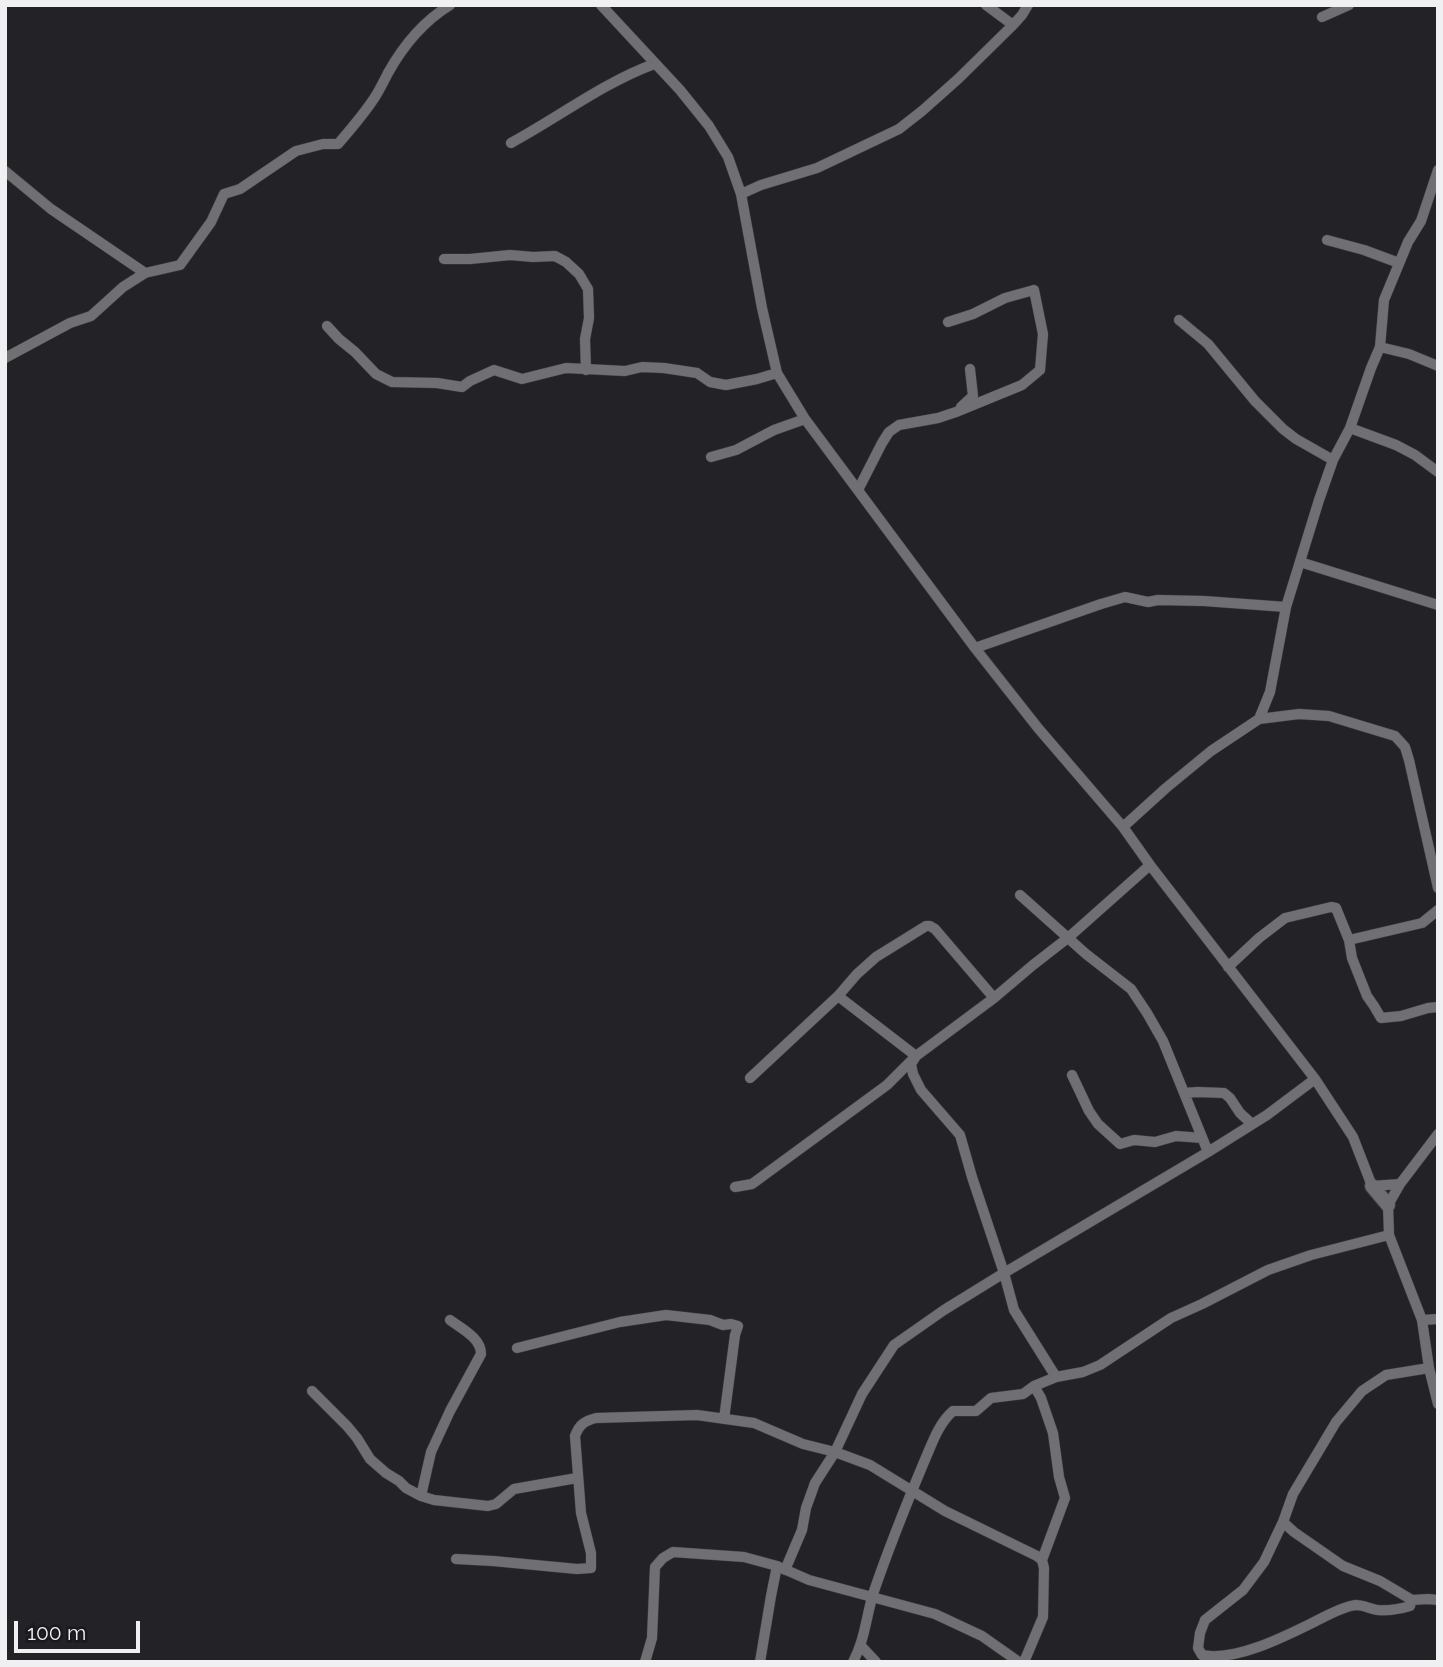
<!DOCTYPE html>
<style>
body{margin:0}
#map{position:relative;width:1443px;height:1667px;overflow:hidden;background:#232327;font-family:Raleway,sans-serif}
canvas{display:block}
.frame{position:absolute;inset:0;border:7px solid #f0f0f3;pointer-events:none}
.scale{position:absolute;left:14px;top:1621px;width:126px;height:32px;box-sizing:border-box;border:4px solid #f0f0f3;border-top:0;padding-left:9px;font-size:21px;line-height:24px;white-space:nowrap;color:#f0f0f3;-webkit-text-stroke:5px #1a1a1e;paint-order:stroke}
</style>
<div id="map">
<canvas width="1443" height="1667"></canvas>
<div class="frame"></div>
<div class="scale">100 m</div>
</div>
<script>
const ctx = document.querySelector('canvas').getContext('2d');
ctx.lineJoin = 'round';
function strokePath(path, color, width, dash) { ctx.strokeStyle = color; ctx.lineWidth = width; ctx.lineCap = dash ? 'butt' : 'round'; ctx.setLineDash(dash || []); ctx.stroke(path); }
const street = new Path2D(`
 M601,5L680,90L709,126L728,157L741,194L762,308L777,373L805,419L975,648L1038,728L1123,827L1150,865L1315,1079L1353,1137L1372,1186L1400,1184
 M986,5L1013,25
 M1322,17L1349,5
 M511,143C559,117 603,83 654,64
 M5,171L51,209L145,273
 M741,194L761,185L817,168L899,129L922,111L958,79L1013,25L1022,15L1028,5
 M1327,240L1364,250L1399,263
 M444,259H470L510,255L533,257L555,256L566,262L579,274L588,289L589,318L585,339L586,370
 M1179,320L1208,344L1255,401L1283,429L1296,439L1333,460
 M327,326L339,339L355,352L376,374L392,382L437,383L462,387L470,381L494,370L522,379L566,368L625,371L642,367L664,368L697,373L710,382L726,385L757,379L777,373
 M1380,347L1384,300L1408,242L1421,221L1438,170
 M5,358L70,323L91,316L123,287L145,273L180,265L211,222L224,194L240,189L296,151L323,144H338C351,129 364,114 375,97C380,89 384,81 388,73C403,46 424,21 450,5
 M961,407L973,396L970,369
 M1350,428L1396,445L1415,455L1438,472
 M711,457L736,450L774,430L805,419
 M858,490L882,443L889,432L899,425L938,418L956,412L1022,385L1040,370L1043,334L1034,290L1005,298L973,314L948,322
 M1300,562L1438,605
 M975,648L1101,604L1125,597L1148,602L1158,600L1204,601L1286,607
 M1259,719L1299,714L1329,716L1395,736L1405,747L1409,760L1438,888
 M1123,827L1166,788L1211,751L1259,719L1270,692L1286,607L1319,500L1333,460L1350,428L1371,368L1380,347L1409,354L1438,366
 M1020,895L1086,954L1131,989L1147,1013L1163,1041L1208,1152
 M1349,940L1422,923L1438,910
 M1228,967L1259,938L1285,918L1331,907L1336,908L1349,940L1352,958L1367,996L1374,1006L1381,1018L1401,1016L1428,1008L1438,1007
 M838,996L916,1056L911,1064L913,1074L921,1090L960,1135L972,1177L1004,1273L1014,1310L1056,1377
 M1072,1075L1089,1111L1098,1124L1120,1144L1134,1140L1155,1142L1176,1136L1202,1138
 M750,1078L838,996L857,974L876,957L926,926H930L935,929L994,998
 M1184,1093L1198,1092L1224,1093L1230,1098L1240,1113L1252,1124
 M1438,1134L1400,1184L1388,1205L1389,1235L1422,1320L1429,1368L1438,1404
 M735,1187L752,1184L887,1085L916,1056L994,998L1033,965L1069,937L1150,865
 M1422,1320L1438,1319
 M517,1348L620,1322L666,1315L710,1320L723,1325L731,1324L738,1326L735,1335L724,1419
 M1034,1386L1041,1398L1053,1433L1059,1477L1065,1498L1042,1560
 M312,1391L347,1426L357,1438L370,1459L386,1473L399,1481L406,1488L421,1496L434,1500L488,1506L496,1504L514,1489L577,1478
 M421,1496L431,1452L450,1411L481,1354C481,1338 462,1329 450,1320
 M1283,1522L1294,1532L1343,1566L1380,1581L1412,1600L1428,1599L1438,1600
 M456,1559L493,1561L577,1569L591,1568V1553L581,1513L575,1436C579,1425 584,1421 596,1418L697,1415L754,1423L803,1444L835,1452L870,1465L945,1511L1037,1556L1042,1560L1044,1568L1043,1617L1024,1662
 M785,1570L802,1530L806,1508L815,1483L835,1452L862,1394L894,1345L944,1310L1004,1273L1208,1152L1267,1115L1315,1079
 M1412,1600L1410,1606C1400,1609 1389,1611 1378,1610C1371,1609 1363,1605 1356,1605C1344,1606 1326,1616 1316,1621C1286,1636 1235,1662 1202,1655L1198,1648L1200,1633L1205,1620L1243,1590L1264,1562L1283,1522L1293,1494L1336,1422L1362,1391L1386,1375L1429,1368
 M861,1646L876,1662
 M645,1662L652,1638L655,1567L663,1558L673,1552L744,1557L777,1566L809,1580L935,1614L982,1636L1019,1662
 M760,1662L771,1596L777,1566
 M853,1662C865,1639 866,1618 873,1594C888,1550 906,1505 924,1462C932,1444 938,1424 953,1411H976L991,1398L1023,1394L1034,1386L1056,1377L1083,1372L1100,1365L1171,1318L1202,1304L1268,1270L1311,1255L1389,1235`);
const secondary = new Path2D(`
 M1372,1186L1388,1205`);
strokePath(street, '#3f3f42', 11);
strokePath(secondary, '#3f3f42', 16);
strokePath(street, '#6f6f74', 10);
strokePath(secondary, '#6f6f74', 14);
</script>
